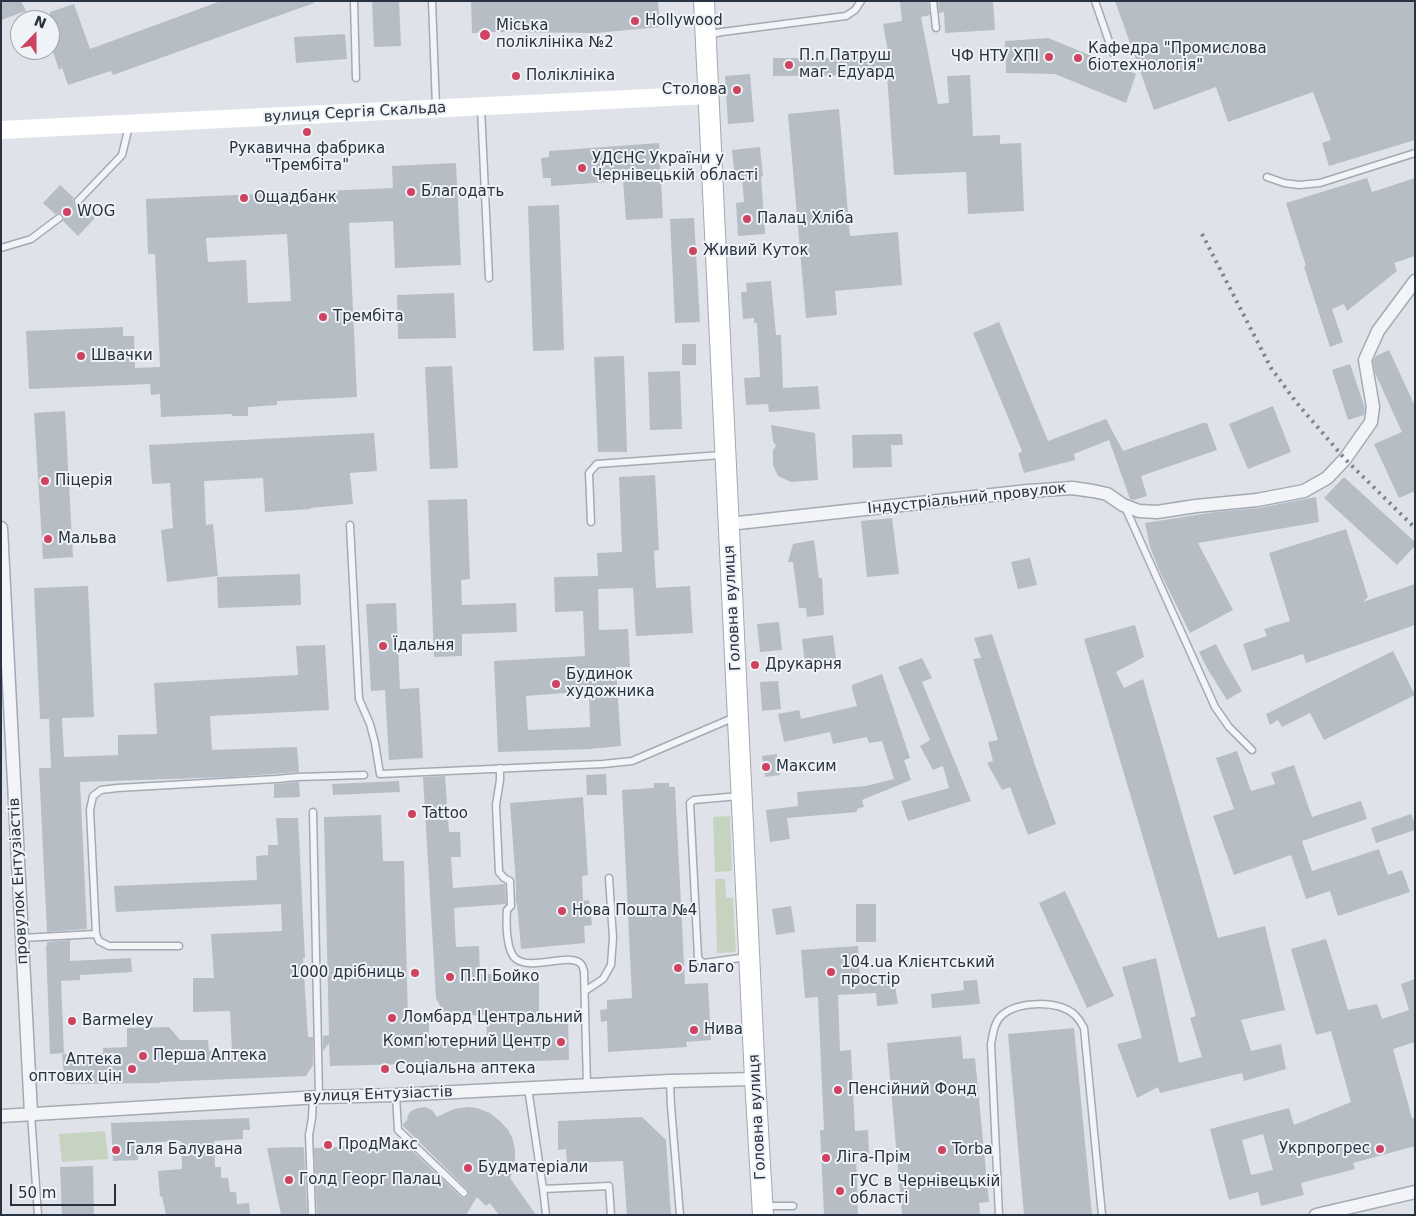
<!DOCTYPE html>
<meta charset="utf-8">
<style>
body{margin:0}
#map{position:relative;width:1416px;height:1216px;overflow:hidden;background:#dfe3e9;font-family:"DejaVu Sans",sans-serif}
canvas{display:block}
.frame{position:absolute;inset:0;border:2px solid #283240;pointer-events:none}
.north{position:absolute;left:10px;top:10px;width:50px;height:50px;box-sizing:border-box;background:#eff2f6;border:1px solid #9fa5ad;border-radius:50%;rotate:22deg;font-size:14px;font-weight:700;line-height:20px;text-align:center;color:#283240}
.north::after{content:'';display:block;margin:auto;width:18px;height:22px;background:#cf4361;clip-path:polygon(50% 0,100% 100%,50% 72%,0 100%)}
.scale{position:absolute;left:10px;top:1184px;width:106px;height:22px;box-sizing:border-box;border:2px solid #283240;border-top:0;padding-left:6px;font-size:15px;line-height:18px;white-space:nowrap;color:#283240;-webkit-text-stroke:4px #eff2f6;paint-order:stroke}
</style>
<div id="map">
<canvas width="1416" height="1216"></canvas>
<div class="frame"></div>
<div class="north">N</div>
<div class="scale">50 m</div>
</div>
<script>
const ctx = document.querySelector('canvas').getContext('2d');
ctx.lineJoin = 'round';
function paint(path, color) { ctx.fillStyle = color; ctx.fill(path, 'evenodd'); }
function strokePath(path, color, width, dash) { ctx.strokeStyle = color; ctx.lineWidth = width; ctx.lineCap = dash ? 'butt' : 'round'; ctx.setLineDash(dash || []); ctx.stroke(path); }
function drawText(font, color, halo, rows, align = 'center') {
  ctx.font = font + ' "DejaVu Sans",sans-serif'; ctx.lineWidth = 4; ctx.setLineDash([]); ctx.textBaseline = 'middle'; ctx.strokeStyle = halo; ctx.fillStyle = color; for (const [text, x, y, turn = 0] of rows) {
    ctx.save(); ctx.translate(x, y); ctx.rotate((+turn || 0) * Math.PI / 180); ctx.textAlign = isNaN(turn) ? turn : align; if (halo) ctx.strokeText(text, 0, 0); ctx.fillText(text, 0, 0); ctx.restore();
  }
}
paint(new Path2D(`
 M730,816L732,871L715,872L713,817Z
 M715,879H725L726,898H733L736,952L717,953Z
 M105,1131L108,1159L62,1162L59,1134Z`), '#c6d3c0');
paint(new Path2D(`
 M1,1H21L26,11L1,20Z
 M221,1H314V3L113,75L111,71L68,85L62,68L59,70L50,43V12L74,4L90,49Z
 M372,1H399L401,46L374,47Z
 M471,1H658L660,27L596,33L496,32L472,33Z
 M900,1H928L930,15L921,17L938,104L949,103L947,76L970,75L973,136L1000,135V144L1021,143L1024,211L968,214L966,172L894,175L887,75L773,76V58H840V52H888L883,24L902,21Z
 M938,1H993L995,30L945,33L944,12L939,13Z
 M1115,1H1415V140L1329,166L1322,143L1331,140L1313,92L1228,122L1216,87L1154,110Z
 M345,34L347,59L296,63L294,37Z
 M1048,38L1136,74L1126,103L1055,74L1006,73L1005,41Z
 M750,74L754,122L728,124L725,76Z
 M839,109L850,236L898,232L902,285L835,291L837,315L806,318L788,114Z
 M659,143L663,218L626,220L623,181L551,186V178H543L541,158L549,157V151Z
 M760,147L763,176L761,177L765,234L738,236L736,203L744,202L742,178L735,179L732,150Z
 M456,163L461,265L395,268L393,221L349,223L357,397L277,401V405L248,407V416H232V414L161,417L160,394L151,395L150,384L29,389L26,331L123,327V336H134L135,368L160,367L155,254H148L146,199L393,188L392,166ZM287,234L291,301L248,303L246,260L208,262L206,238Z
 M1367,178L1372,192L1415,178V256L1394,263L1397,271L1347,311L1344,304L1332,309L1343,342L1330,347L1304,267L1306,266L1286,203Z
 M60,185L74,198L73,200L74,204L77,206L81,205L95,218L78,236L63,221L64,218L63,215L59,213L55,214L43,203Z
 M559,205L564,350L533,351L528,206Z
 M694,218L700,322L675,323L670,219Z
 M771,281L776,335H781L783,388L818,386L820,409L769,412L768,404L746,405L744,378L760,377L757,323H754V318L743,319L741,292H747L746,283Z
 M454,293L456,338L398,339L397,295Z
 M999,322L1048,441L1106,419L1123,451L1203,423H1207L1217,450L1141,476L1147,496L1134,500L1130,499L1109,440L1074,454L1075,460L1024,473L1018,454L1022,451L973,333Z
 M682,344H696V365H682Z
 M1389,350L1415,406V491L1399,498L1374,444L1402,432L1375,373L1373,361L1376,356Z
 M624,356L627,452H598L594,357Z
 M1350,364L1365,408L1364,415L1348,420L1332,370Z
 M452,366L458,468L430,469L425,367Z
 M680,371L682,429L650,430L648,372Z
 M1273,406L1291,452L1248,469L1229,424Z
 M65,411L73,557L43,559L34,413Z
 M771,425L815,433L818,480L791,482L778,476L773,465V450L776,446L773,441Z
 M374,433L377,471L350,473L353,504L311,508V509L265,512L263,478L204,481L206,525L213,524L218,576L167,582L161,530L173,528L170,483L152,484L149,445Z
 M902,434L903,445H891L892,467L853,468L852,435Z
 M655,475L659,550L654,551L656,588L690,586L693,633L636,636L633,588L598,589L599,630L628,629L630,667H616L621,746L590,749L498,752L494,661L585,656L583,611L555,612L554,577L598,576L597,553L622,552L619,477ZM589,691L590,727L528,730L526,696Z
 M1344,477L1415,542V546L1397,565L1324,498Z
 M1316,497L1319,522L1198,543L1233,610L1190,633L1160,572L1150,547L1145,523L1215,512L1258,508Z
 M467,499L470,579L461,580L462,605L516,603L517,632L462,634V656L434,657L428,500Z
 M892,518L899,574L867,577L861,521Z
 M1346,529L1368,597L1363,602L1415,584V625L1306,663L1303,654L1252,671L1243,644L1267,636L1264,629L1290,621L1269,553Z
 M814,540L819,578H822L824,615L807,617L806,608H799L793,562H788L793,544Z
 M1030,558L1037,585L1018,589L1011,562Z
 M300,574L301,605L218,608L217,577Z
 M88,586L94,717L62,718L64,757L118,755V735L157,734L154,683L298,675L296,646L325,645L329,710L210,716L212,750L297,747L299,772L230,777L80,782L87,929L47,932L39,768H51L49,719H40L34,588Z
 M396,603L400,689L419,688L423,758L389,760L385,690L371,691L366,604Z
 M779,622L782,650L760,652L757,624Z
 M1135,625L1144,657L1116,672L1124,688L1143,679L1218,938L1265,926L1285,1010L1241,1020L1251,1051L1281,1044L1286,1069L1244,1081L1242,1073L1160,1093L1158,1087L1137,1098L1117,1044L1142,1038L1122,967L1156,958L1179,1063L1202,1057L1190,1018L1196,1016L1084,639Z
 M992,634L1038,774L1056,824L1028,835L1010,787L1002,790L987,763L993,761L988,742L998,740L973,659L981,658L974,638Z
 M833,635L837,667L806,671L802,639Z
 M1216,644L1225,662L1242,691L1227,700L1208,670L1199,652Z
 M1393,651L1415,695L1324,740L1310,713L1282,727L1278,720L1270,725L1266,714Z
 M922,658L932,678L922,682L971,801L908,821L901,801L949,788L943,766L933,770L920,746L930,740L898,667Z
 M882,674L910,758L904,760L911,780L862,800L864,807L857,809V812L787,818L790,839L770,842L766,810L798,806L797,792L866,786L894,779L882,741L869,743L867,737L833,744L830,732L784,742L778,714L799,710L801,719L857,706L852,689V685Z
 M778,681L781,709L762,711L760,682Z
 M1237,751L1251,791L1275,784L1271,773L1294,765L1312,817L1361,801L1367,819L1302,841L1312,871L1379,849L1388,875L1402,870L1410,892L1338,916L1330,891L1306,899L1291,855L1234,875L1213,816L1234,809L1216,758Z
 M777,754L780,775L765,777L762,756Z
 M606,774L607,795H587L586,775Z
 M445,776L449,832H460L461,857H451L453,888L505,884L506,904L454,908L456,947L479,946L480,974L539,975V1020L568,1019L569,1060L330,1066L329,1043L323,1051V1036L329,1035L324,817L381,815L383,861H404L408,1020L429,1019V1040L487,1039L486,1015L445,1016L436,998L423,777Z
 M399,781L400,792L333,795L332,784Z
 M299,782L300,797L274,798V784Z
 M654,783H669V787H675L685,984L708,983L711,1040L686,1042L687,1047L608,1052L607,1021L601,1022L600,1010L607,1009V1000L632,998L622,790L654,788Z
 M583,797L588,875L582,876L583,901L589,900L592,925L584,926L585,943L521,949L517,903H516V884L510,803Z
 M1411,814L1415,824V830L1376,843L1371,828Z
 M276,818H298L305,958H303L308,1037H313V1065L306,1076L160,1082V1083L65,1084L62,1054L103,1053V1048L127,1047V1028L169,1027L180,1040H208L209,1051L232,1050L230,1011L193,1012V978H214L211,934L282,931L281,904L116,912L114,886L257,880L256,856L268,855V845H278Z
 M1065,891L1114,996L1087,1008L1039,903Z
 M856,904H876V942H856Z
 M791,906L795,932L776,935L772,909Z
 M1326,939L1348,1010L1377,1004L1382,1019L1409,1010L1401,984L1415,979V1042L1393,1049L1412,1118H1415V1146L1353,1163L1355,1169L1301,1183L1304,1195L1261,1206L1258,1192L1229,1200L1210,1129L1289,1108L1294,1125L1351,1102L1331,1031L1316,1035L1291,949ZM1263,1134L1273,1170L1251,1175L1242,1140Z
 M70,940V961L131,958L132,972L80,975V980L61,981L64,1053L50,1054L46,946H47V942Z
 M858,946L860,984L894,979L898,1004L877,1006L876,993L838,995L840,1051L851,1050L855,1131L868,1130L869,1154L856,1155L858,1215H824L820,1130H824L818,997L805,998L801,950Z
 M977,980L980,1004L932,1008L931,994L964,990L963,981Z
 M1074,1028L1092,1215H1024L1008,1034Z
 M961,1036L963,1059L975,1058L989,1202L979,1203L980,1215H902L887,1043Z
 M425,1107L432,1110L437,1117L454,1109L468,1107L477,1108L490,1113L501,1122L508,1130L512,1137L515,1149V1166L510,1178L536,1215H499L490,1203L486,1206L477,1197L466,1215H317L314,1148L405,1144L461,1197L463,1198L467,1197L469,1194L467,1189L403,1126V1124L407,1120L408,1115L411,1111L418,1108Z
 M642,1117L666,1140L671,1215H627L623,1161L567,1163L566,1149L558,1150V1121Z
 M249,1118L250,1130H243V1139L214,1141L215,1167H221V1178H228L230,1192H236L237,1204L249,1203L250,1215H166L162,1196L160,1197L158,1171L182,1169L181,1141L137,1143L138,1160L113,1161L111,1123Z
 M302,1147L304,1148L307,1215H281L267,1148Z
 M93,1166L94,1215H62L60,1167Z`), '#b6bdc5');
const lane = new Path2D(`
 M354,1L356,78
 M432,1L436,107
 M933,1L936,28
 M1095,1L1113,53
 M708,35L722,32L846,16L855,10L861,1
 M481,108L489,278
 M1267,177L1284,183L1299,185L1320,183L1415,153
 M78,201L122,155L129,126
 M1,248L31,239L59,218
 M1125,507L1215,707L1229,727L1252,750
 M591,522L589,473L597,464L722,455
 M350,525L359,699L370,724L375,743L380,774L603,764L632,761L735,717
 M500,768V780L496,805L499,872L504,878L510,881L511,906L507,910C506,923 506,951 516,959C531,971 570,952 581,964C583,966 583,969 584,971L587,1086
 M739,796L694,800L690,803L698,957L700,961L704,963L747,957
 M313,812L319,1097
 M22,938L96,934
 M179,946H109L99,941L96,934L90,810L93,796L101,790L117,788L276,779L298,777L364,775
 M585,991L603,979L611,965L613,938L609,878
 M670,1081L671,1106L680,1215
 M528,1088L543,1189L609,1186L611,1215
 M396,1095L398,1130L464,1193
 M31,1114L38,1215
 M543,1189L546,1215
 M764,1206H793
 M312,1215L309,1135L312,1118L313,1098
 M999,1215L991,1044C993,1034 994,1022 1002,1015C1019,1001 1058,1000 1075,1015C1079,1019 1082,1024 1084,1028L1102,1215`);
const street = new Path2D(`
 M729,524L1028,491L1072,488L1093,491L1107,494L1123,505L1139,511L1157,512L1196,506L1257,500L1304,491L1327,478L1345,459L1371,422L1373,407L1365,360L1378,331L1415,281
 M1,528L31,1114
 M1,1116L319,1097L396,1095L670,1081L755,1079
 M1316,1215L1415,1192`);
const primary = new Path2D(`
 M704,1L755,1079L763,1215`);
strokePath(lane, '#a4aab3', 9);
strokePath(street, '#a4aab3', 15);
strokePath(primary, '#9ea9b4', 22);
strokePath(lane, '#f2f4f7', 6);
strokePath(street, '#f2f4f7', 12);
strokePath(new Path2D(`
 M1,130L709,95`), '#fff', 18);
strokePath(primary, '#fff', 20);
strokePath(new Path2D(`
 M1202,234L1271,368L1296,402L1345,459L1415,528`), '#788492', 4, [2.5, 5]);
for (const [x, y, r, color] of [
 [635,21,5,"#cf4361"],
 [485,35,6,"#cf4361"],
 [1049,57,5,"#cf4361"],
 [1078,58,5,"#cf4361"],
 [789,65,5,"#cf4361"],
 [516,76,5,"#cf4361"],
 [737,90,5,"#cf4361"],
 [307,132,5,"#cf4361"],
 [582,168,5,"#cf4361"],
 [411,192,5,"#cf4361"],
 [244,198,5,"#cf4361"],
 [67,212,5,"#cf4361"],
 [747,219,5,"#cf4361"],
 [693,251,5,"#cf4361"],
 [323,317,5,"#cf4361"],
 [81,356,5,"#cf4361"],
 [45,481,5,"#cf4361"],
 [48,539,5,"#cf4361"],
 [383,646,5,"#cf4361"],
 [755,665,5,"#cf4361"],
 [556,684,5,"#cf4361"],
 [766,767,5,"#cf4361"],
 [412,814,5,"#cf4361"],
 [562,911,5,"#cf4361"],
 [678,968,5,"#cf4361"],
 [831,972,5,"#cf4361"],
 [415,973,5,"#cf4361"],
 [450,977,5,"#cf4361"],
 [392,1018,5,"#cf4361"],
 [72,1021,5,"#cf4361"],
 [694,1030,5,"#cf4361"],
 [561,1042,5,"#cf4361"],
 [143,1056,5,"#cf4361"],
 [132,1069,5,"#cf4361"],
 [385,1069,5,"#cf4361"],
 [838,1090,5,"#cf4361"],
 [328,1145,5,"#cf4361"],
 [1380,1149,5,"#cf4361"],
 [116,1150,5,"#cf4361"],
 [942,1150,5,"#cf4361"],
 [826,1158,5,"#cf4361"],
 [468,1168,5,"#cf4361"],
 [289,1180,5,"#cf4361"],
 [840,1191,5,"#cf4361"]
]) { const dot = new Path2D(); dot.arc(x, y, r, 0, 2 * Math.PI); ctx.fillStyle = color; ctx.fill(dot); strokePath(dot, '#eff2f6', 2); }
drawText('15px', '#283240', '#eff2f6', [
 ["Hollywood",645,21],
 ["Міська",496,26],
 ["поліклініка №2",496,43],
 ["Кафедра \"Промислова",1088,49],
 ["біотехнологія\"",1088,66],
 ["П.п Патруш",799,56],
 ["маг. Едуард",799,73],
 ["ЧФ НТУ ХПІ",1039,57,"right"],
 ["Поліклініка",526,76],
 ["Столова",727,90,"right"],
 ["Рукавична фабрика",307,149,"center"],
 ["\"Трембіта\"",307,166,"center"],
 ["УДСНС України у",592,159],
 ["Чернівецькій області",592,176],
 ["Благодать",421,192],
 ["Ощадбанк",254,198],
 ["WOG",77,212],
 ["Палац Хліба",757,219],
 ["Живий Куток",703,251],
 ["Трембіта",333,317],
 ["Швачки",91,356],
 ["Піцерія",55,481],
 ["Мальва",58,539],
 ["Їдальня",393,646],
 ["Друкарня",765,665],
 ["Будинок",566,675],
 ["художника",566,692],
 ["Максим",776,767],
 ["Tattoo",422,814],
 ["Нова Пошта №4",572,911],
 ["104.ua Клієнтський",841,963],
 ["простір",841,980],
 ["Благо",688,968],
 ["1000 дрібниць",405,973,"right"],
 ["П.П Бойко",460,977],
 ["Ломбард Центральний",402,1018],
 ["Barmeley",82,1021],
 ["Нива",704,1030],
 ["Комп'ютерний Центр",551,1042,"right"],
 ["Перша Аптека",153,1056],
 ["Аптека",122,1060,"right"],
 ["оптових цін",122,1077,"right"],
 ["Соціальна аптека",395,1069],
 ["Пенсійний Фонд",848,1090],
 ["ПродМакс",338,1145],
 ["Укрпрогрес",1370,1149,"right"],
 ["Галя Балувана",126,1150],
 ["Torba",952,1150],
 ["Ліга-Прім",836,1158],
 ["Будматеріали",478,1168],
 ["Голд Георг Палац",299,1180],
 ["ГУС в Чернівецькій",850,1182],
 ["області",850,1199]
], 'left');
drawText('15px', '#283240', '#eff2f6', [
 ["вулиця Сергія Скальда",355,113,-3],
 ["Індустріальний провулок",967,499,-6],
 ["Головна вулиця",733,608,-93],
 ["провулок Ентузіастів",19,881,-93],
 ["вулиця Ентузіастів",378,1095,-2],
 ["Головна вулиця",758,1117,-93]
]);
</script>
